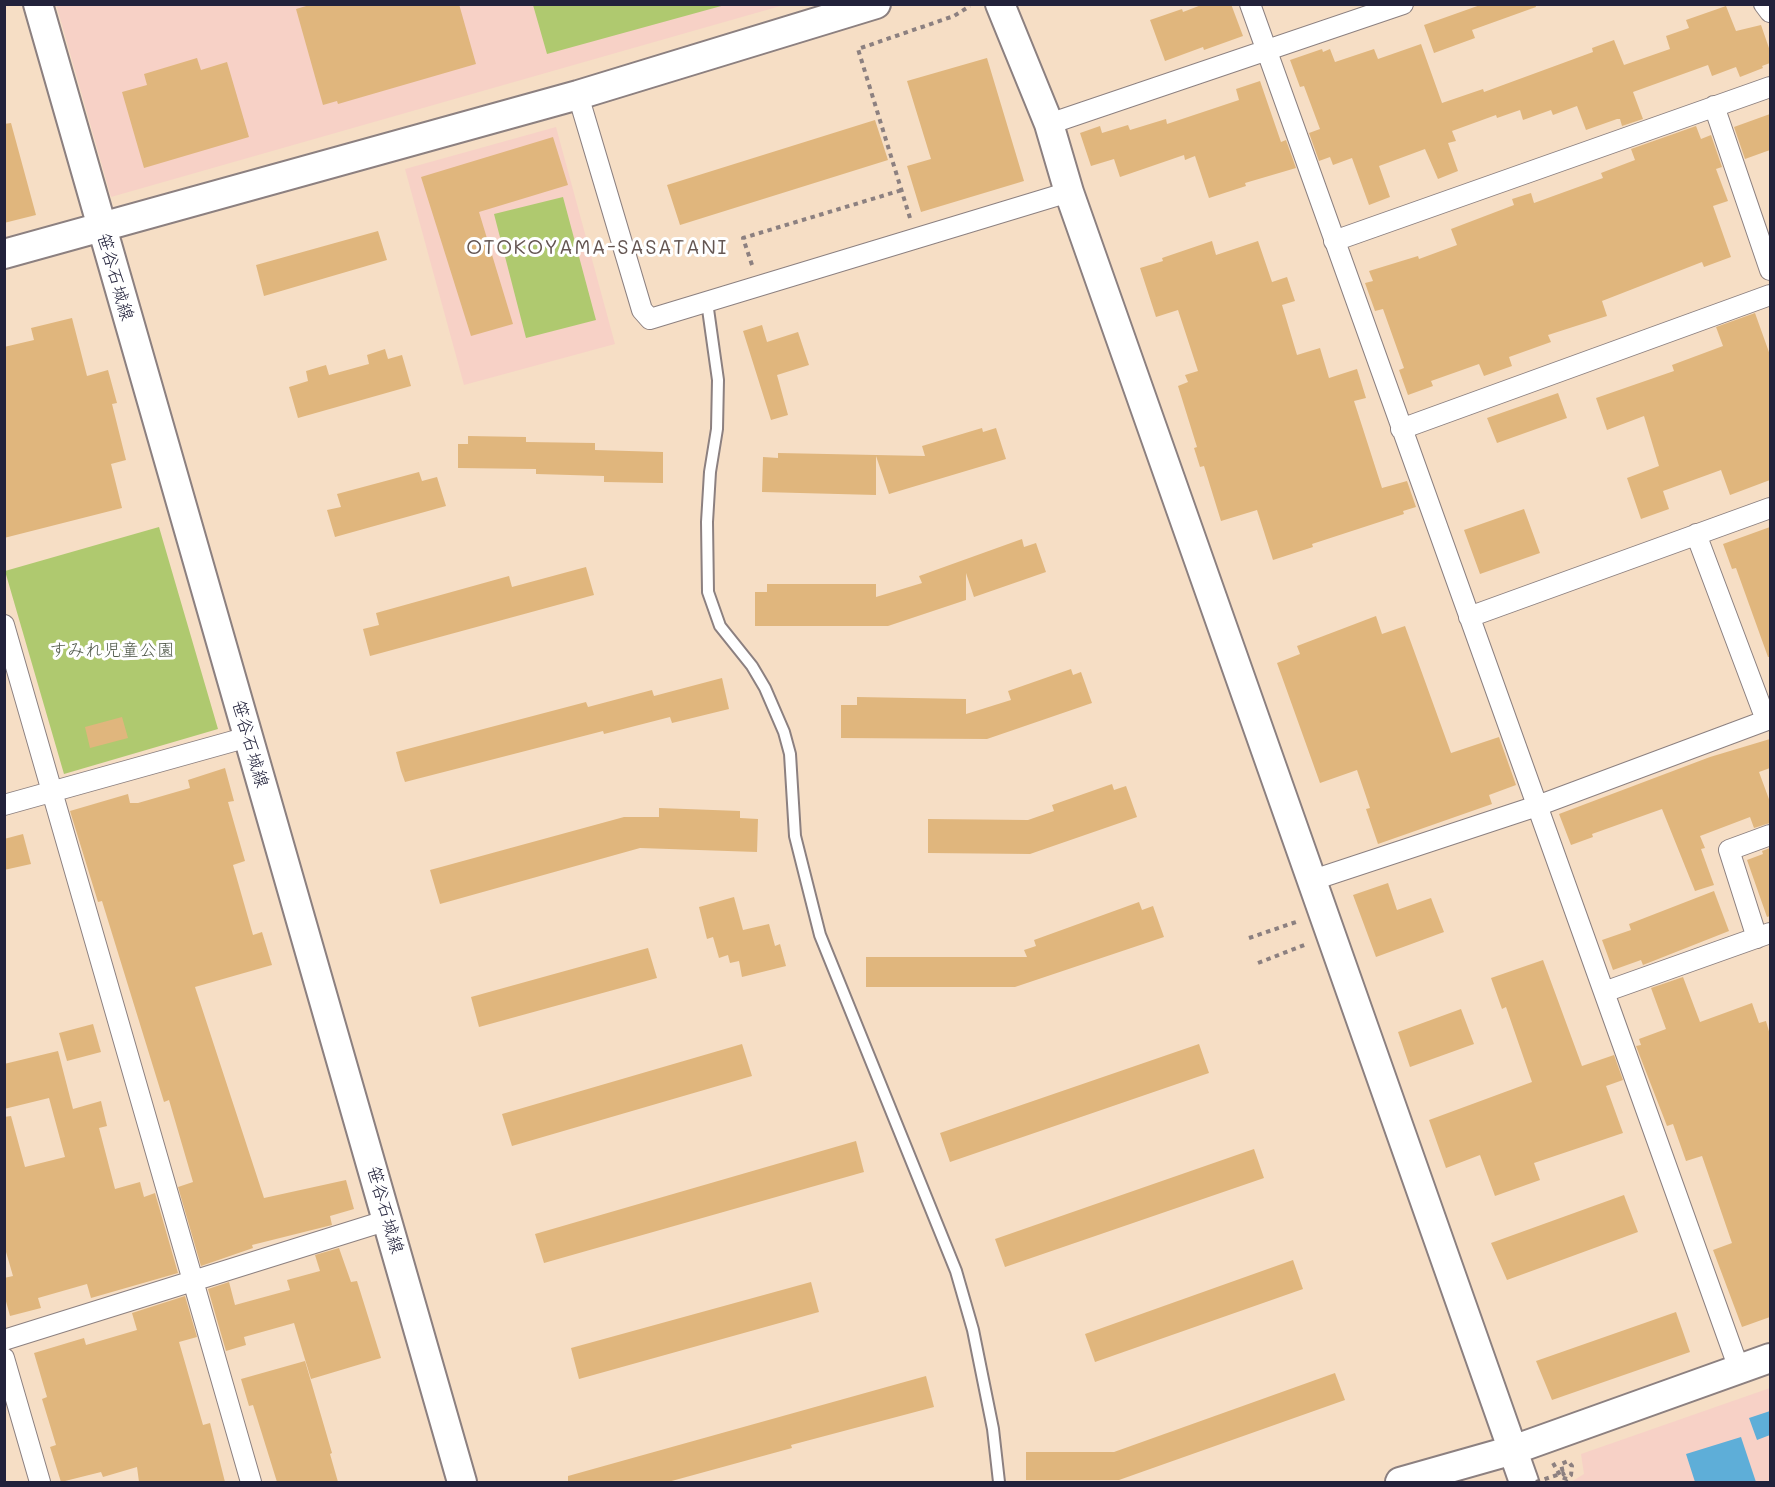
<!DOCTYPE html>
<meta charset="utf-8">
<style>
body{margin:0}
#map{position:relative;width:1775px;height:1487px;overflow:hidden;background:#f6dec5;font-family:Mali,sans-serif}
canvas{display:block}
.frame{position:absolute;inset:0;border:6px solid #22223b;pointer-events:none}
</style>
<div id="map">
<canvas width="1775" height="1487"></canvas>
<div class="frame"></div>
</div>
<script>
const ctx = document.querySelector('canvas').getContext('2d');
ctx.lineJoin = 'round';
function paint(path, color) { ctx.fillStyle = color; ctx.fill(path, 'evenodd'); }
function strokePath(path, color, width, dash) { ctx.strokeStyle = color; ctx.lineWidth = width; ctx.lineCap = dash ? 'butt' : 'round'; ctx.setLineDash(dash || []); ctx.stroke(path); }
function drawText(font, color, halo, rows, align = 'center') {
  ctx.font = font + ' Mali,"Klee One",sans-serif'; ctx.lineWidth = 6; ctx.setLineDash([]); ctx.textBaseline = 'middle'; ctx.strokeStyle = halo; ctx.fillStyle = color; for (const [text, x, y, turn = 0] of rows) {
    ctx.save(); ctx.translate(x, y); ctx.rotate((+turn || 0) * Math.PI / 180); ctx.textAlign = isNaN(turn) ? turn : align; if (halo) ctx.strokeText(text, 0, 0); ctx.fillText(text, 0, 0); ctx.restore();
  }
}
paint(new Path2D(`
 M56,4L784,5L111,197Z
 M556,127L615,344L464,385L405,169Z
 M1770,1388V1482H1571L1584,1474L1581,1454Z`), '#f7d1c6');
paint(new Path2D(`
 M533,5V4L725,5L547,54Z
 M563,197L596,320L526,338L494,214Z
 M159,527L218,729L64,774L5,571Z`), '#afc96f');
paint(new Path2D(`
 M1770,1411V1435L1757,1440L1749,1418Z
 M1741,1437L1756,1482H1695L1686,1454Z`), '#5eaed8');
paint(new Path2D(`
 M313,4H459L476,64L338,104L337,101L323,105L296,9Z
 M1204,4H1231L1243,36L1204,50L1203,47L1165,61L1150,20L1182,9L1183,12Z
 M1483,4H1535L1536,7L1472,30L1475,38L1434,53L1424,25Z
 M1726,6L1736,31L1761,25L1770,51V63L1762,66L1763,68L1740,77L1736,67L1712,76L1708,65L1633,92L1643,119L1622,126L1620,119H1617L1586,130L1577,106L1553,115L1551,110L1523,120L1520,110L1497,118L1496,115L1452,131L1456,141L1448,143L1458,171L1438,179L1425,149L1379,166L1390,197L1369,205L1352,158L1333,165L1330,157L1319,161L1309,133L1320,129L1304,86L1300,87L1290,60L1322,49L1323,52L1330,49L1335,62L1374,49L1378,59L1421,44L1442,103L1483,89L1484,92L1593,52L1592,48L1614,40L1624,65L1670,49L1666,36L1689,28L1686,20Z
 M197,58L201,70L227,62L249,137L144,168L122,92L147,85L144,74Z
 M987,58L1024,181L921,212L907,166L931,159L907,81Z
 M1260,81L1281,142L1286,140L1296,168L1245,183L1246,186L1209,198L1195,156L1185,160L1184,155L1120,177L1114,159L1091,166L1080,133L1100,126L1102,133L1128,125L1130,130L1166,119L1167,124L1239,100L1236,89Z
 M1770,114V150L1745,159L1734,127Z
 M875,120L888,160L680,225L667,185Z
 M11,123L36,215L4,223V124Z
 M1696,126L1701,139L1711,135L1722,167L1716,169L1728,201L1713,206L1731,257L1704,267L1702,262L1602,301L1607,316L1548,335L1551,342L1509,357L1512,366L1484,376L1479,364L1431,381L1433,386L1408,395L1399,370L1404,368L1383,309L1375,311L1365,283L1373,281L1369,271L1418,256L1419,259L1457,245L1451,229L1514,205L1512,199L1531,193L1534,203L1603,178L1601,173L1635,160L1631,149Z
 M553,137L568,185L479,212L513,324L471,336L421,177Z
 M378,231L387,260L264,296L256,265Z
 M1212,241L1216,255L1258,241L1272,282L1287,277L1295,301L1282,305L1297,355L1320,348L1329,378L1357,369L1366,398L1354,401L1382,488L1407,481L1416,507L1403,511L1404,514L1312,544L1313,547L1273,560L1257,510L1221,521L1204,466L1200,467L1194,448L1197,447L1178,386L1188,382L1185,375L1198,371L1178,310L1156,317L1140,268L1163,261L1162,258Z
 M1755,313L1770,355V480L1730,495L1721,470L1663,491L1669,509L1641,519L1627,478L1659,466L1644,416L1607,430L1596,398L1674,371L1672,365L1723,346L1716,327Z
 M72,318L87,376L108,370L117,403L112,404L126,460L111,464L122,508L4,538V347L34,340L31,328Z
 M762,325L767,342L798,332L809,365L777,375L788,415L771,420L743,331Z
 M385,349L388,359L402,355L411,386L298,418L289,387L308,381L306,371L326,365L329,375L369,364L367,355Z
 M1558,393L1567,418L1497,443L1487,418Z
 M982,428L983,432L996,428L1006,459L889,494L876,456V495L762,492L763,457L778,458V453L925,456L922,446Z
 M468,436L526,437V442L595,443V450L663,452V483L604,482V476L536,474V469L458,468V444H468Z
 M419,472L422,481L437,477L446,506L335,537L327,510L341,507L337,494Z
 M1524,509L1540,553L1480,574L1464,530Z
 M1770,527V657H1768L1736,568L1732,569L1723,544Z
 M1022,539L1024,547L1036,543L1046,572L974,597L966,573V600L888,626H755V592H767V584H876V597L922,583L919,576Z
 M586,567L594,595L370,656L363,629L379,625L376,613L509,576L512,587Z
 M1376,616L1382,634L1405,626L1451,753L1499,737L1516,785L1489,795L1492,804L1378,844L1366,809L1370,808L1357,770L1320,783L1277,663L1300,654L1297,646Z
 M1071,669L1073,675L1081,672L1092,703L987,739L841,738V705H857V697L966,699V714L1011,700L1008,691Z
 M722,678L729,709L672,723L670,717L604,734L603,731L405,782L401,771L396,752L586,702L588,707L652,690L654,696Z
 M122,717L128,738L90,748L85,727Z
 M1770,739V768L1759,772L1770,802V823L1754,828L1750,817L1700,836L1705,848L1701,849L1714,885L1695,891L1662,809L1592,834L1593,837L1571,845L1559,814L1710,757Z
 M225,768L234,801L228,802L245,861L233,865L253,935L262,932L272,965L195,987L264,1198L346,1180L354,1209L330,1216L332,1225L252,1245L253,1248L201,1266L178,1187L193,1182L169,1100L164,1102L102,901L98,902L70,811L128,794L130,803H138L190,788L188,780Z
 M1112,784L1114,790L1126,786L1137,817L1030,854L928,853V819L1028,820L1054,811L1052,805Z
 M659,808L740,811V818L758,819L757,852L640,848L440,904L430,870L624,817H659Z
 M23,834L31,864L4,870V839Z
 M1770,848V916L1767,917L1747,860L1763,854L1762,851Z
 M1388,883L1397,910L1431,898L1444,932L1376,957L1353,895Z
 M1714,891L1729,931L1643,965L1641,960L1613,970L1602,940L1631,930L1629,924Z
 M734,897L743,930L769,924L775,946L780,944L786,966L742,977L739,961L730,963L728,955L719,958L713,937L707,939L699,907Z
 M1139,902L1142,910L1153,906L1164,937L1015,987H866V957H1027L1024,950L1036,946L1034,940Z
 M648,948L657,978L479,1027L471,997Z
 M1543,960L1582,1066L1614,1055L1623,1080L1606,1086L1623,1133L1534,1163L1540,1180L1495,1196L1480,1155L1446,1168L1429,1120L1532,1082L1506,1007L1502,1009L1491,978Z
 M1683,977L1700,1022L1752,1003L1759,1023L1766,1021L1770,1035V1317L1742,1327L1713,1250L1732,1243L1702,1156L1686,1161L1673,1124L1667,1126L1636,1046L1641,1045L1639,1039L1666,1029L1651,988Z
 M1461,1009L1474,1044L1410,1067L1398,1032Z
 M93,1024L101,1052L67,1061L59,1033Z
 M742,1044L752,1076L512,1146L502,1114Z
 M1199,1044L1209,1073L950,1162L940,1133Z
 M58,1051L73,1109L101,1101L107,1126L99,1128L115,1189L140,1182L144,1197L155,1193L178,1273L91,1298L87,1284L38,1298L41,1308L10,1316L4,1294V1278L13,1276L4,1245V1117L11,1116L25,1167L65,1157L49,1098L4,1109V1064Z
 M856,1141L864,1172L544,1263L535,1234Z
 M1254,1149L1264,1178L1005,1267L995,1239Z
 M1624,1195L1638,1232L1507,1280L1491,1243Z
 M339,1248L351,1282L357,1281L381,1358L311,1379L294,1323L244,1337L246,1345L226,1351L208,1289L229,1282L235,1305L290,1290L287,1280L320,1271L315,1255Z
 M1293,1260L1303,1289L1095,1362L1085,1334Z
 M811,1282L819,1312L579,1379L571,1348Z
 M185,1296L197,1337L179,1342L203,1425L210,1423L225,1482H139L137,1467L103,1477L101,1472L61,1482L50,1447L56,1445L42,1399L47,1397L34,1353L84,1338L86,1345L137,1330L132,1313Z
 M1676,1312L1690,1352L1552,1400L1536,1361Z
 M305,1361L332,1453L330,1454L338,1482H277L253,1405L249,1406L241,1379Z
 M1335,1373L1345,1400L1119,1480H1026V1452H1114Z
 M926,1376L934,1407L791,1445L792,1448L668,1482H568V1476Z`), '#e0b67d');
const lane = new Path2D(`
 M707,302L718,380L717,429L710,472L707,522L708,592L720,626L752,666L765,688L784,732L790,754L795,836L820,935L956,1271L973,1330L993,1429L999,1482`);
const street = new Path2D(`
 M1250,4L1739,1369
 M1764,4L1770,12
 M578,95L642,310L650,319L1069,192
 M1714,106L1770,270
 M1049,124L1403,4
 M1334,241L1770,87
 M1401,429L1770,295
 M1696,534L1766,720
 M1469,617L1770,508
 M4,625L251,1482
 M4,805L248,737
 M1313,880L1537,806L1770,719
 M1757,938L1729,850L1770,835
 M1604,992L1770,933
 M4,1340L388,1220
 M4,1358L40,1482`);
const secondary = new Path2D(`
 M38,4L462,1482
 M1000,4L1049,124L1069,192L1524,1482
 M4,254L578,95L876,4
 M1400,1482L1513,1450L1770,1358`);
strokePath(lane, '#8c8080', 14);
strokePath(street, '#8c8080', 22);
strokePath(secondary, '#8c8080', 32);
strokePath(new Path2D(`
 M910,218L858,49L954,16L970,6
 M752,265L743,238L902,190
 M1249,938L1299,921
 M1258,963L1307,944
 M1553,1463L1561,1477L1567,1479L1571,1475L1572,1466L1568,1461L1561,1464L1563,1473`), '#8c8080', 4, [4.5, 4.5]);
strokePath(lane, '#fff', 10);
strokePath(street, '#fff', 20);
strokePath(secondary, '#fff', 28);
strokePath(new Path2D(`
 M1536,1482L1563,1473L1566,1480`), '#8c8080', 4, [4.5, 4.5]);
drawText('18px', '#22223b', '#fff', [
 ["笹谷石城線",115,277,74],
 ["笹谷石城線",250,744,74],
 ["笹谷石城線",385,1210,74]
]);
drawText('18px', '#535c4d', '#fff', [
 ["すみれ児童公園",112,650]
]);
ctx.letterSpacing = '1.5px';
drawText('20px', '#645652', '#fff', [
 ["OTOKOYAMA-SASATANI",597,248]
]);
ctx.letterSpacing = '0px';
</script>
